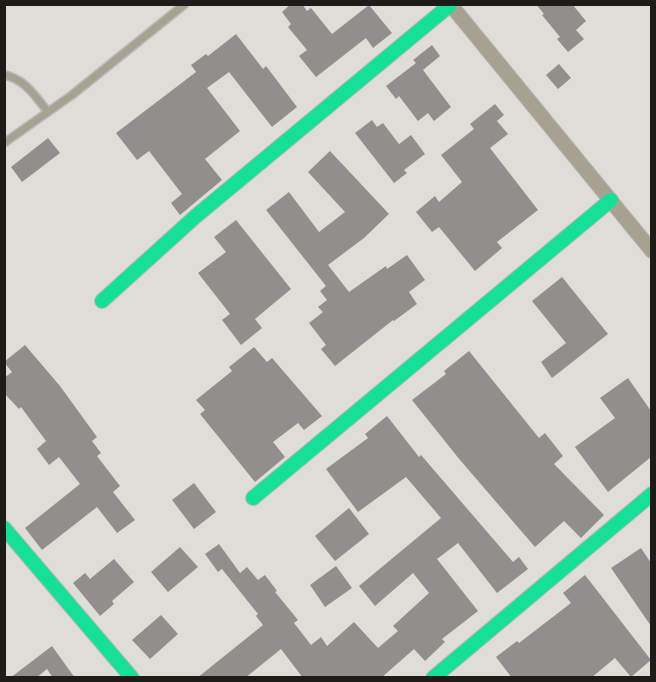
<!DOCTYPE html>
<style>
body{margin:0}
#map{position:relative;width:656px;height:682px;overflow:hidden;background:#deddd8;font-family:Raleway,sans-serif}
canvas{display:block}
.frame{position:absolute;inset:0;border:6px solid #1d1c18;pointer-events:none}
</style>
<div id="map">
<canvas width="656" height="682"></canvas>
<div class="frame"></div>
</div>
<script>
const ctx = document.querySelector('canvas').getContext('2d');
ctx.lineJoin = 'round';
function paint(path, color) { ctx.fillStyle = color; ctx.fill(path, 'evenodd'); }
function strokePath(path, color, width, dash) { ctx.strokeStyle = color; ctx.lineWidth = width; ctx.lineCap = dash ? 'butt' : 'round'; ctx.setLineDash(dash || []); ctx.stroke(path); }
paint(new Path2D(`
 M291,4H302L307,11L311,8L332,34L369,5L392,33L373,48L366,38L316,77L299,56L307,50L288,27L291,24L282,12Z
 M536,4H572L586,21L576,30L584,39L568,52L557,39L560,37L542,15L544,14Z
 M236,34L263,69L266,66L297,107L272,127L229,72L207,88L240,131L205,159L222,180L180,215L171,203L182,194L149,151L137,160L116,133L196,72L191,65L206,54L208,56Z
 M432,45L440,56L423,70L451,107L434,121L428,113L418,121L399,96L396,99L386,86L416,63L413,60Z
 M559,64L571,78L558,89L546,75Z
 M495,104L504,115L497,121L508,134L490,148L538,210L497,242L502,248L475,271L439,227L432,232L416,212L435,196L439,202L462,182L441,155L474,129L470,124Z
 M372,120L377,127L383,123L399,144L411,135L425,154L404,170L407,173L394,183L355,133Z
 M48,138L60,153L22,182L11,167Z
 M330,151L389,214L364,238L328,265L349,292L386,266L387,269L407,255L425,280L409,292L417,304L394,321L393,320L335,366L321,349L326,345L309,323L323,312L318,307L327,300L320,291L326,286L266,210L289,192L319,232L345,212L308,172Z
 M236,220L291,289L255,319L262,328L241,345L222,320L230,314L198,273L226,252L214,237Z
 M562,277L608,334L552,378L541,362L566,343L532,301Z
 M25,345L60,386L97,437L92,441L101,453L97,456L120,486L113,492L135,520L117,533L97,507L42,550L25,528L80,484L59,457L49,465L37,449L46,441L21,407L19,409L4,393V378L12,372L4,362Z
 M254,347L267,362L272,358L322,416L304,430L298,423L273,442L285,457L255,482L200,414L205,410L196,400L232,371L229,367Z
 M469,351L539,438L545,433L563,456L554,464L604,515L581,538L564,521L535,547L460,460L412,400L446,374L444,371Z
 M628,378L651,411V457L608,492L575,447L615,418L600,398Z
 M387,416L419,457L421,455L513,562L519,557L528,569L497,593L458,543L437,559L478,611L442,639L445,642L425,661L414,649L381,678H303L281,649L245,678H197L263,625L256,616L258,614L222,569L218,572L205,554L219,544L240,573L247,567L258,580L265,575L277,591L275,592L298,620L294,623L311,645L321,637L327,646L354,622L378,648L398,631L393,626L429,593L413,573L375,606L359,586L441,518L406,477L358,512L326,469L368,438L365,434Z
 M194,483L216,512L194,529L172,500Z
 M349,508L369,534L335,561L315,536Z
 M180,547L198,567L168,592L151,572Z
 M641,548L651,563V626L611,568Z
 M114,559L134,582L112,601L114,604L100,616L73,583L85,573L90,579Z
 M336,566L352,588L325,607L310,585Z
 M585,575L651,660L631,677L615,658L591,678H512L496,657L517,641L519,643L571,603L563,593Z
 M161,615L178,634L150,659L132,640Z
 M52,646L75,678H53L47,669L36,678H10Z`), '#908f8c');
const lane = new Path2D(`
 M4,75C24,78 36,97 48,112
 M4,143L72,95L185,4`);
const street = new Path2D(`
 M450,4L652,251`);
const fast = new Path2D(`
 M102,301L196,216L450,5
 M253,498L611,200
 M4,528L132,678
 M433,678L652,494`);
strokePath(lane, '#bab9b6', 10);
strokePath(street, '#bab9b6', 16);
strokePath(fast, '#bab9b6', 16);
strokePath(lane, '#a6a190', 7);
strokePath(street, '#a6a190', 14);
strokePath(fast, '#16e098', 14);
</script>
